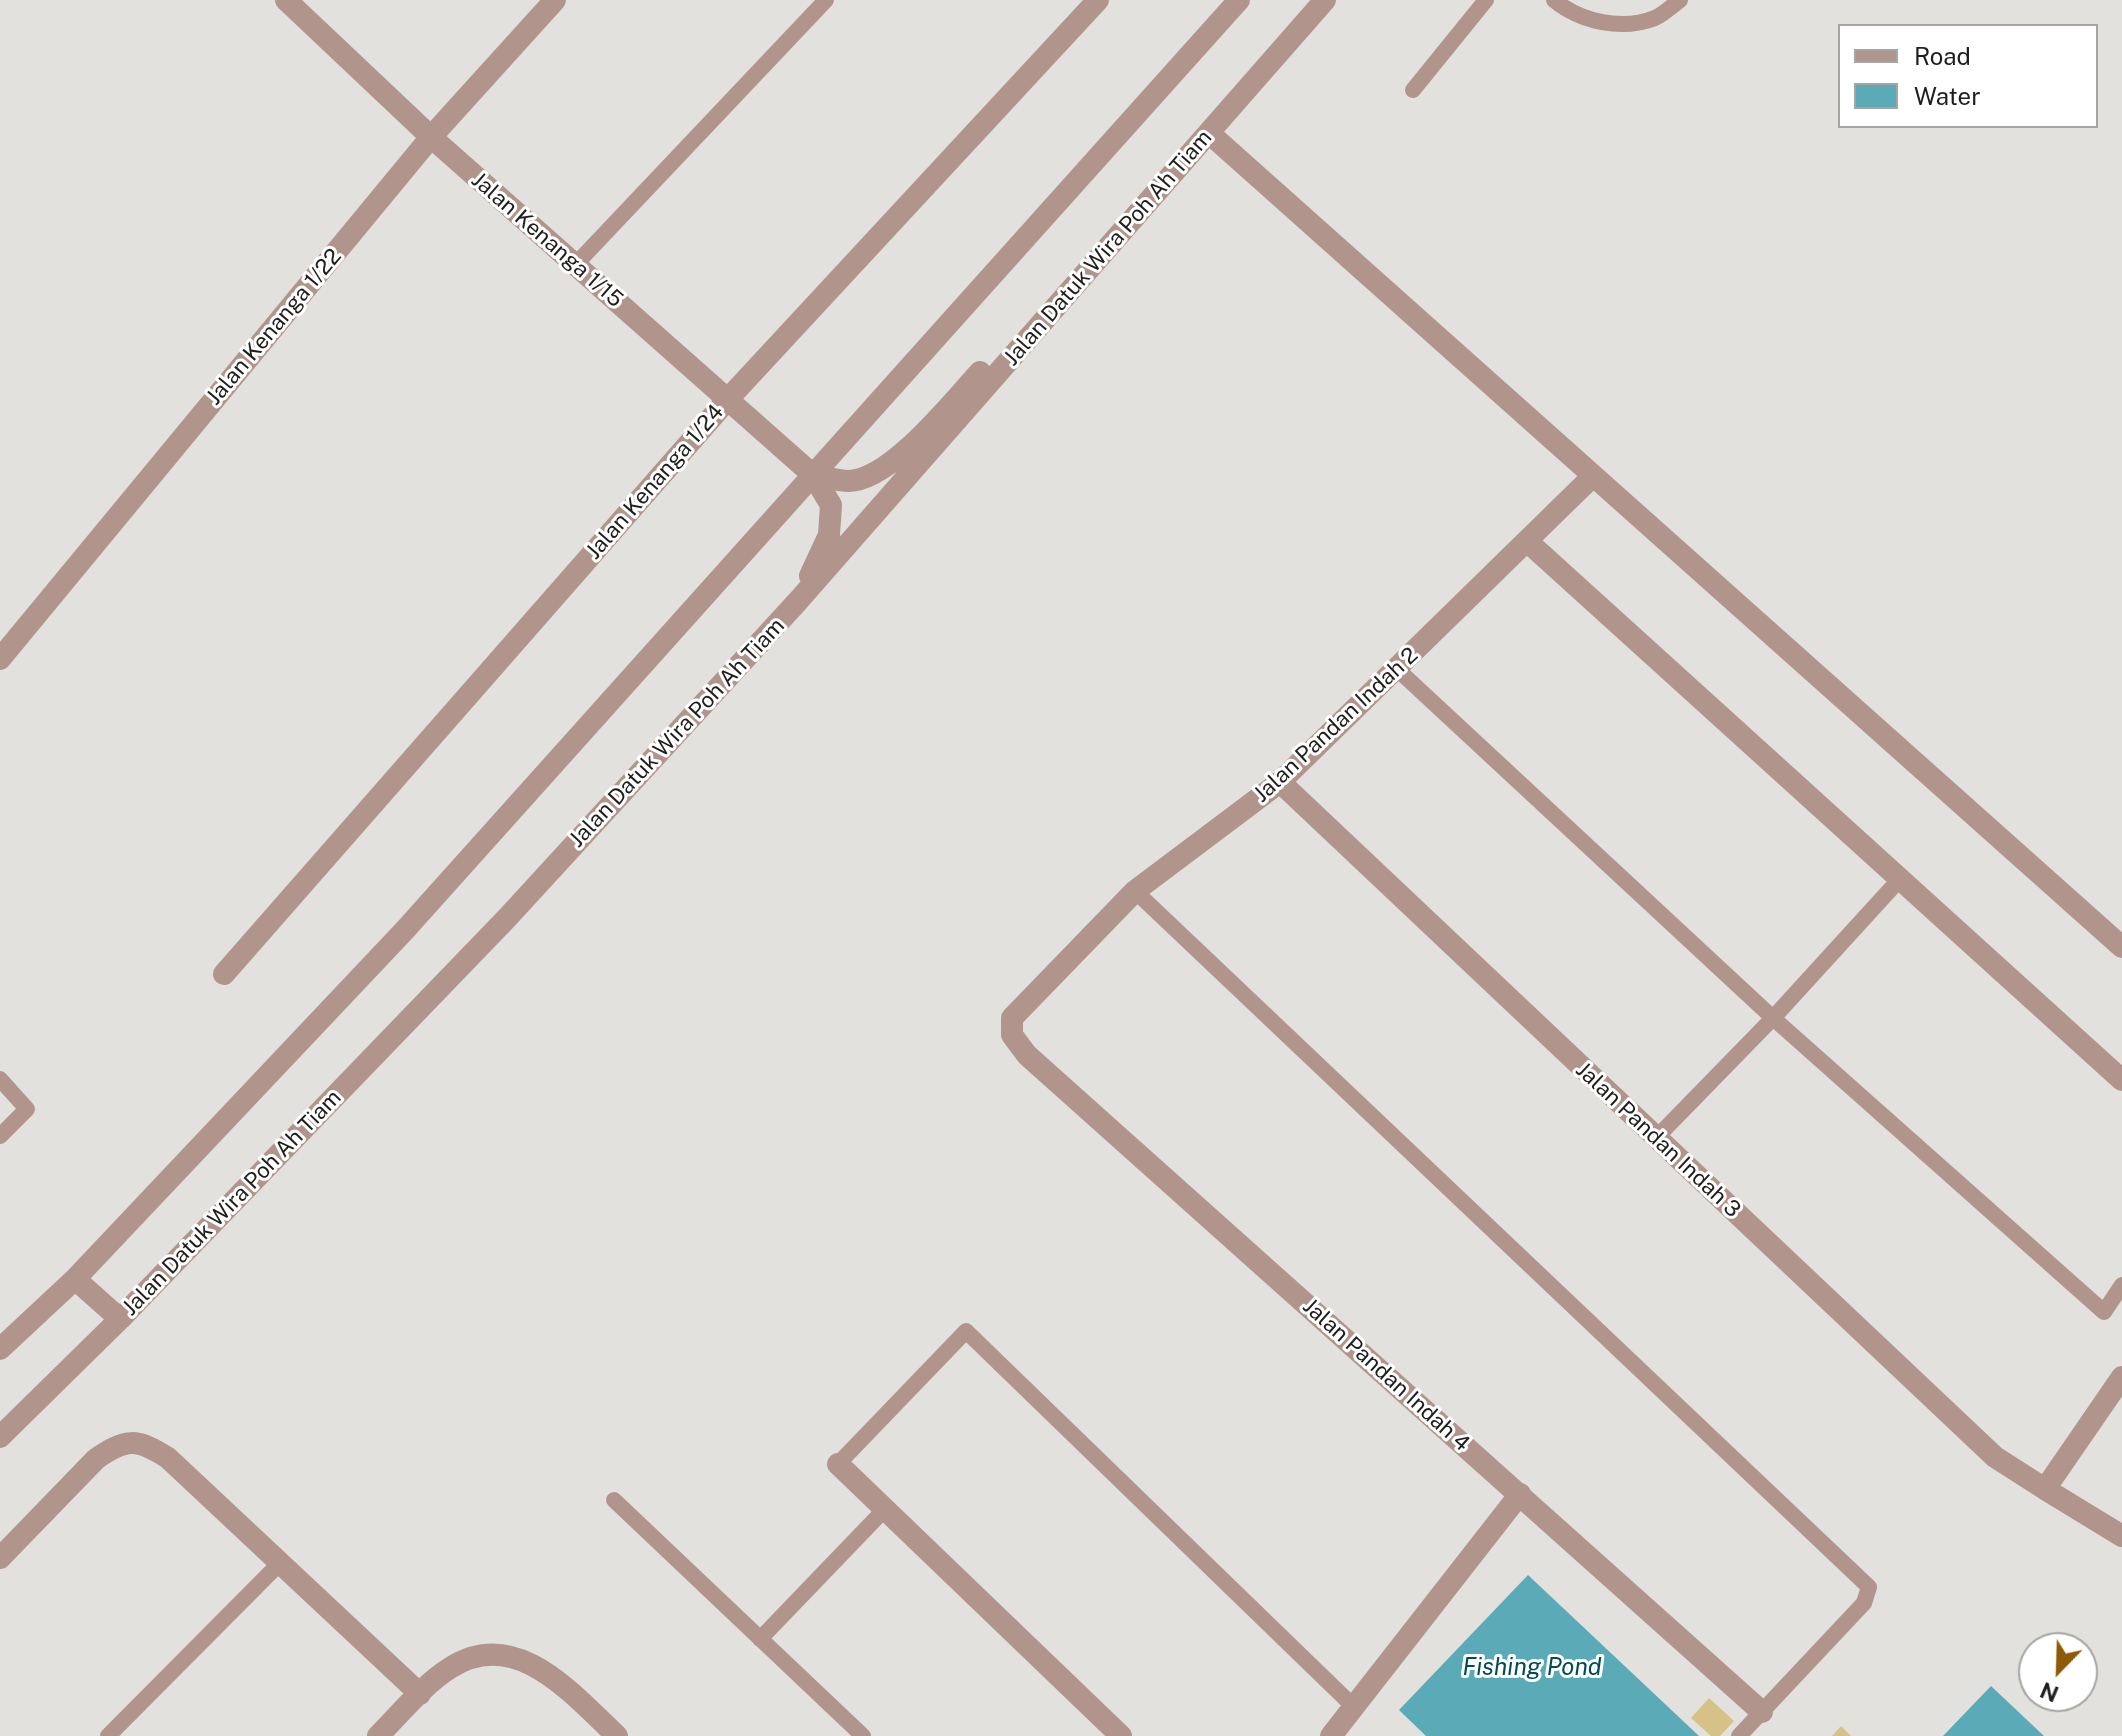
<!DOCTYPE html>
<style>
body{margin:0}
#map{position:relative;width:2122px;height:1736px;overflow:hidden;background:#e2e1dd;font-family:"Public Sans",sans-serif}
canvas{display:block}
.legend{position:absolute;left:1838px;top:24px;width:260px;height:104px;box-sizing:border-box;background:#fff;border:2px solid #a5a5a4;margin:0;padding:10px 14px;list-style:none;font-size:24px;color:#1e1e1c}
.legend li{display:flex;align-items:center;gap:16px;height:40px}
.legend b{width:40px;border:2px solid #a5a5a4}
.north{position:absolute;left:2018px;top:1632px;width:80px;height:80px;box-sizing:border-box;background:#fff;border:2px solid #a5a5a4;border-radius:50%;rotate:203deg;font-size:22px;font-weight:700;line-height:32px;text-align:center;color:#1e1e1c}
.north::after{content:'';display:block;margin:auto;width:28px;height:36px;background:#8d5b07;clip-path:polygon(50% 0,100% 100%,50% 72%,0 100%)}
</style>
<div id="map">
<canvas width="2122" height="1736"></canvas>
<ul class="legend">
<li><b style="height:10px;background:#b1958d"></b>Road</li>
<li><b style="height:22px;background:#5aaab7"></b>Water</li>
</ul>
<div class="north">N</div>
</div>
<script>
const ctx = document.querySelector('canvas').getContext('2d');
ctx.lineJoin = 'round';
function paint(path, color) { ctx.fillStyle = color; ctx.fill(path, 'evenodd'); }
function strokePath(path, color, width, dash) { ctx.strokeStyle = color; ctx.lineWidth = width; ctx.lineCap = dash ? 'butt' : 'round'; ctx.setLineDash(dash || []); ctx.stroke(path); }
function drawText(font, color, halo, rows, align = 'center') {
  ctx.font = font + ' "Public Sans",sans-serif'; ctx.lineWidth = 6; ctx.setLineDash([]); ctx.textBaseline = 'middle'; ctx.strokeStyle = halo; ctx.fillStyle = color; for (const [text, x, y, turn = 0] of rows) {
    ctx.save(); ctx.translate(x, y); ctx.rotate((+turn || 0) * Math.PI / 180); ctx.textAlign = isNaN(turn) ? turn : align; if (halo) ctx.strokeText(text, 0, 0); ctx.fillText(text, 0, 0); ctx.restore();
  }
}
paint(new Path2D(`
 M1528,1575L1699,1736H1426L1399,1710Z
 M1991,1686L2044,1736H1943Z`), '#5aaab7');
paint(new Path2D(`
 M1709,1698L1734,1721L1720,1736H1711L1691,1718Z
 M1841,1726L1851,1736H1832Z`), '#d6c287');
strokePath(new Path2D(`
 M1554,0C1581,22 1622,31 1655,18C1664,14 1672,6 1680,0
 M1413,90L1486,0
 M576,264L826,0
 M1397,669L1773,1018L2104,1312L2122,1285
 M1135,891L1869,1587L1864,1603L1739,1736
 M0,1079L27,1109L0,1136
 M1656,1138L1773,1018L1899,880
 M838,1464L966,1331L1354,1707
 M614,1500L863,1736
 M760,1639L885,1509
 M108,1736L279,1564`), '#b1958d', 16);
strokePath(new Path2D(`
 M286,0L431,137L813,475
 M1209,133L2122,947
 M1593,476L1280,782L1135,891L1012,1018V1035L1027,1055L1762,1712
 M1528,542L2122,1080
 M0,659L431,137L555,0
 M1280,782L1995,1457L2045,1489
 M224,974L728,399L1098,0
 M2122,1377L2045,1489L2122,1536
 M838,1464L1121,1736
 M0,1558L96,1459C126,1438 137,1438 168,1458L420,1694
 M378,1736C401,1713 423,1685 450,1668C516,1625 573,1695 617,1736
 M1331,1736L1520,1494`), '#b1958d', 22);
strokePath(new Path2D(`
 M813,475C824,477 838,481 849,481C891,480 952,402 980,372
 M810,576L829,535L831,505L813,475
 M75,1279L120,1319
 M0,1349L75,1279L404,931L1239,0
 M0,1437L120,1319L507,918L798,601L1325,0`), '#b1958d', 22);
drawText('22px', '#1e1e1c', '#fff', [
 ["Jalan Kenanga 1/15",547,240,41],
 ["Jalan Datuk Wira Poh Ah Tiam",1108,248,-49],
 ["Jalan Kenanga 1/22",274,327,-50],
 ["Jalan Kenanga 1/24",655,482,-49],
 ["Jalan Pandan Indah 2",1336,725,-43],
 ["Jalan Datuk Wira Poh Ah Tiam",677,733,-47],
 ["Jalan Pandan Indah 3",1658,1140,43],
 ["Jalan Datuk Wira Poh Ah Tiam",232,1203,-46],
 ["Jalan Pandan Indah 4",1386,1375,42]
]);
drawText('italic 24px', '#004b55', '#fff', [
 ["Fishing Pond",1532,1668]
]);
</script>
